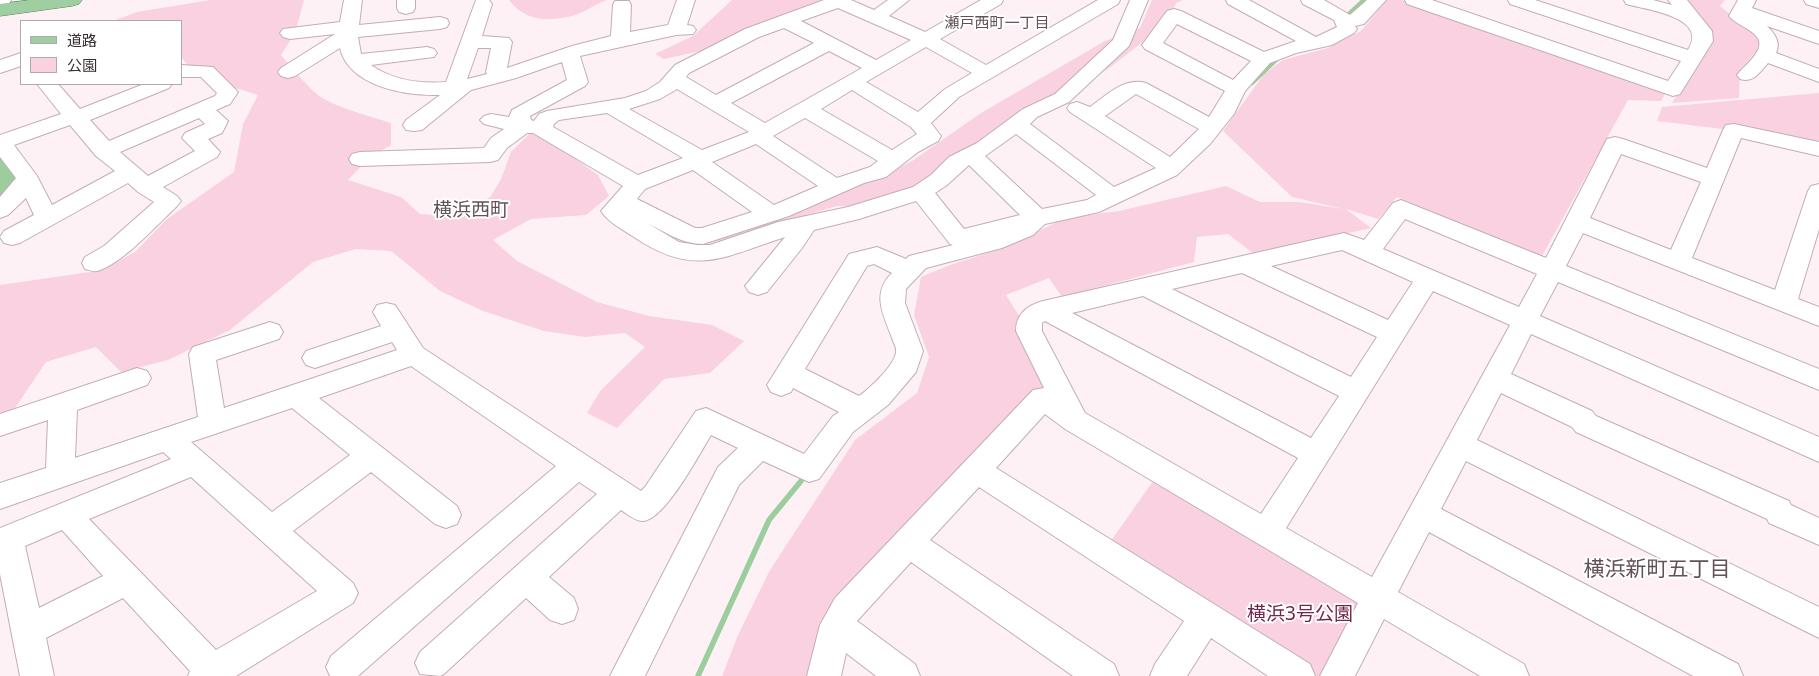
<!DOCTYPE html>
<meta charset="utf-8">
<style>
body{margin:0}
#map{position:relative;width:1819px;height:676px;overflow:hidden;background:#fef1f6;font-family:"Noto Sans","Noto Sans JP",sans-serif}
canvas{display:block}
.legend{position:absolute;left:20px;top:20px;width:162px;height:65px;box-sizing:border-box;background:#fff;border:1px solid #afabad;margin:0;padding:6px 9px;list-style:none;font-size:15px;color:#362e31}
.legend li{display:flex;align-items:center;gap:10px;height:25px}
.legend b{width:25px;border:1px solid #afabad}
</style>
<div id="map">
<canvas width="1819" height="676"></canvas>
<ul class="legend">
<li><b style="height:6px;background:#a0cea3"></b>道路</li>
<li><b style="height:14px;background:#f9d1e1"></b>公園</li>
</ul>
</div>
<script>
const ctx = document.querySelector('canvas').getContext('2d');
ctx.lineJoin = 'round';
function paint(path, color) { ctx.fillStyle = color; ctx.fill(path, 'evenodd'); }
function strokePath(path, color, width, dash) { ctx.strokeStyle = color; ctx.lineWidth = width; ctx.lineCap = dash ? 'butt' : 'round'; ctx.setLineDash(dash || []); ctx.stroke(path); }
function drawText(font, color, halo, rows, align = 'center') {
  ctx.font = font + ' "Noto Sans","Noto Sans JP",sans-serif'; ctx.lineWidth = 4; ctx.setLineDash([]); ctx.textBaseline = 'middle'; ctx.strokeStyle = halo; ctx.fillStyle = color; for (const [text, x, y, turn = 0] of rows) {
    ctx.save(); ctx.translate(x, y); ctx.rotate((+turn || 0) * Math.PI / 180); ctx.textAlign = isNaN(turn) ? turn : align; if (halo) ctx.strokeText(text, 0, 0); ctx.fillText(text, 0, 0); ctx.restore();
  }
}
paint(new Path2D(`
 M210,0H304L295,33L281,55C293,69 304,83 318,95C336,108 370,116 391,123V145L370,157L348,180L401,197L420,214L463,217L491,196L501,179L511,152L531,132L559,147L598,175L609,196L586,215L531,219L493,240L517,261L597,302L649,316L712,325L744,341L710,373L664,379L617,428L587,413L601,390L645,347L625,333L585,337L544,331L483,311L440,291L391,251L356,249L313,262L230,330L168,360L121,372L96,347L46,362L15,408L0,416V285L104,270L136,251L167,219L234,172L243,124L258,95L213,81L192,70L181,57V21H113L137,12Z
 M509,0H607C595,4 584,13 572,16C547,22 525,21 509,0Z
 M732,0H837L729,45L664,59L655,54L693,36Z
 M1152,0H1183L1176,3L1167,23L1108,69L1053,98L911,193L870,207L837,206L704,245L814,199L870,182L912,161L981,113L1105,41L1140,28Z
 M1387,0H1402L1666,92L1661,101L1628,100L1541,258L1397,197L1378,219L1346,209L1371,228L1254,254L1228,234L1197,237L1194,262L1062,297L1049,278L1006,295L1025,325L1051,381L885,549L809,676H722L738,635L770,570L855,440L917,393L929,357L914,315L921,277L950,265L1000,249L1066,218L1119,211L1226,186L1260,202H1299L1344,209L1292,197L1223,131L1264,74L1283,60L1328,48L1361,31Z
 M1680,0H1725L1720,6L1760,39L1758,49L1740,70L1739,98L1672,103L1707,43Z
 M1819,93V141L1657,121L1662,107Z
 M1156,477L1363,599L1322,676H1311L1108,545Z`), '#f9d1e1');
strokePath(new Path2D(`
 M1349,14L1364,0
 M1252,83L1276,60`), '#9bce9c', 4.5);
strokePath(new Path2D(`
 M698,676L769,520L801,481`), '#9bce9c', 5.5);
paint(new Path2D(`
 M0,153C14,156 26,173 27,187L10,207L0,210Z`), '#9bce9c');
const minor = new Path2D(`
 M0,0H11L9,4L0,7Z
 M344,0H362L359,25L440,17L447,19L449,23L447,27L440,29L358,37L361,54L427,47L434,49L437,53L434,57L371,65C392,80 420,84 446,82L476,0H489L492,4L482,36L509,38L512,42L507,68L572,46L611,36L613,5L615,1H629L631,5L630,32L668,25L677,0H695L687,25L693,26L696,30L693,34L676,35L580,56L588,82L585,86L530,116L531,120L534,121L539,114L547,111L625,98L646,91L660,82L675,65L745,29L824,0H851L874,10L888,0H909L889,16L925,32L981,0H1003L1001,4L940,39L986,65L1098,0H1120L1118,4L959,97L931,123L941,136L938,141L918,152L886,177L864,183L789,216L703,244C682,244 665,232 647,223L679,242L697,245H710L778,222L848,207L913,187L931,175L949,157L977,143L1023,109L1055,94L1113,40L1130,0H1148L1129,46L1069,102L1037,117L1030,124L1114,187L1156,168L1070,112L1067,108L1070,104L1077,102L1090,107C1107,95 1124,77 1146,83L1209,117L1225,91L1145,49L1142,45L1167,11L1174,9L1181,11L1264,52L1296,41L1228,4L1226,0H1249L1316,37L1337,27L1334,20L1303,4L1301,0H1324L1350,15L1367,0H1386L1364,24L1355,26L1357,29L1354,33L1332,45L1296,53L1270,63L1245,91L1234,114L1210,144L1177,175L1099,212L1045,224L1033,235L1002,248L926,268L906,289L905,303L923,351L916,372L888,405L853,432L819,479L809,482L763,461L739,485L645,676H610L718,467L738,448L711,435C700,453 664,522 642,521C634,520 627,514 621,510L549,577L574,598L578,609L574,620L562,624L550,620L526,598L444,674L440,676L420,674L415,663L420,652L597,494L579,482L358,676H330L326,667L331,656L556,466L411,366L319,398L457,506L461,515L457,524L446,528L435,524L371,472L293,531L353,583L358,593L353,603L236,676H188L190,671L123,598L46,638L54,676H20L0,574V528L171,459L163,452L0,509V483L46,468L48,420L0,436V414L137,368L147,371L151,378L147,385L77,410L75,458L198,417L189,354L193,347L270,322L279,325L283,332L279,339L216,360L224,408L397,350L392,342L315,368L306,365L302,358L306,351L381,326L373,312L377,305L386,303L395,305L423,348L641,491L645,487L696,411L706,408L804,454L833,416L839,412L793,388L791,392L781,396L771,392L767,385L849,254L877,247L906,259L909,256L953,245L950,244L916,201L859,219L814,230L802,248L767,292L758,295L749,292L745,286L785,237C724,257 694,278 634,237C623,230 608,222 601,211L623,186L533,133H527L507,148L498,160L490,162L360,166L352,164L349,159L352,154L360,152L484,148L491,138L504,129L484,124L480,120L484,116L491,114L509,117L512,110L567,80L562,62L516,78L471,90L422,130L414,131L406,130L403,125L406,120L440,95C407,96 349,87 340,48L295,76L288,78L281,76L278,72L281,68L335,34L290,39L283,37L280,33L283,29L340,22ZM838,8L911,40L876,60L801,21ZM1177,24L1251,61L1233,80L1163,43ZM784,28L814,43L716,95L686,77L689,73L759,37ZM926,47L972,73L945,89L918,112L866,82ZM478,48H491L486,72L487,74L467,79ZM829,51L862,68L765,123L731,103ZM677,89L749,132L702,150L629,109L660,99ZM852,90L911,127L917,134L892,150L821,109ZM1136,94L1199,129L1170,157L1105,116ZM607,113L683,158L638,175L553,127L554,124L559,120ZM805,118L878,161L870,167L837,178L773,136ZM1016,134L1096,195L1087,200L1042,209L985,156ZM756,144L818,186L774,205L712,162ZM969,165L1020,215L964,229L935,193L947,185ZM693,170L752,212L702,228H695L637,199L645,189ZM874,264L892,273C871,293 883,314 892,338C893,342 897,348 896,352C895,365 869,389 859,396L805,369L867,266ZM292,408L350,455L272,512L191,442ZM191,477L317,591L216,650L89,519ZM62,530L103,576L39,608L25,546Z
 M397,0H415V8L413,12L406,14L399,12L397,8Z
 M1405,0H1432L1668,81L1681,61L1510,4L1508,0H1535L1688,50C1709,17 1648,10 1626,4L1624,0H1653L1672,5L1668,0H1687L1712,31L1713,41L1680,94L1673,96L1407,4Z
 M1738,0H1756L1752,8L1819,31V44L1767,26C1775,34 1781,42 1776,53L1819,69V82L1768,63C1759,73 1754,83 1740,79L1737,75C1743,67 1754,59 1758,50C1767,32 1735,26 1729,16Z
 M1804,0H1819V8L1806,4Z
 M21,53V66L0,73V60Z
 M181,65L213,67L238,92L230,104L216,110L228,121L222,133L208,139L220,152L217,157L163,187L177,196L181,201L177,206C158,224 121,265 97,271C93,272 90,270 85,269L82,263L85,257L104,246L154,202L138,192L128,183L20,243L12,245L4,243L0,237L4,231L34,215L26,198L8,215L0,218V197L16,178L0,157V135L61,114L37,84H58L80,109L144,84H172L169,88L90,120L109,141L215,96L217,93L201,77H181ZM199,118L205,124L185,133L182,138L195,151L148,176L120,152ZM70,125L96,156L115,171L52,205L37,176L14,145Z
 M1734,124L1819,142V156L1741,138L1692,258L1775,290L1808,191L1811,186L1819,184V229L1798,299L1819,307V326L1583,233L1566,266L1819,369V390L1558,282L1540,316L1819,437V462L1531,334L1511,374L1592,411L1596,416L1789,501L1791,505L1819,518V545L1769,523L1767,519L1576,432L1572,427L1501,393L1477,440L1819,607V638L1466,461L1441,509L1738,664L1743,676H1693L1429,532L1398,592L1524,664L1529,676H1480L1384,619L1355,676H1320L1358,603L1065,429L1045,414L996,468L1310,664L1315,676H1268L1211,638L1187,676H1150L1155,664L1184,621L979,487L930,540L1114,664L1119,676H1073L911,562L857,621L915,664L920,676H876L846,653L841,676H807L820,625L835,598L1033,390L1044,388L1016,331C1016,314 1028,305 1043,301L1344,233L1364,240L1393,203L1401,200L1546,258L1607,139L1615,137L1623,139L1707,168L1723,130L1726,125ZM1621,154L1701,182L1671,250L1590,218ZM1405,219L1537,274L1519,307L1383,249ZM1342,250L1413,282L1388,320L1271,266ZM1242,273L1377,337L1351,377L1172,289ZM1433,291L1510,325L1372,577L1286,528ZM1143,296L1339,396L1311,438L1072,313ZM1045,321L1298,458L1261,514L1085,413L1042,331V323Z`);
const major = new Path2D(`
 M30,0H82L79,4L72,6L0,16V4Z`);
strokePath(minor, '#c1aeb5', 2);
strokePath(major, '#528153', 1);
paint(minor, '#fff');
paint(major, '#a0cea3');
drawText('15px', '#625158', '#fff', [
 ["瀬戸西町一丁目",997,24]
]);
drawText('19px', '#625158', '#fff', [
 ["横浜西町",471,211]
]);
drawText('19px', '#73244c', '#fff', [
 ["横浜3号公園",1300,615]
]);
drawText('21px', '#625158', '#fff', [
 ["横浜新町五丁目",1657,570]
]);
</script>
